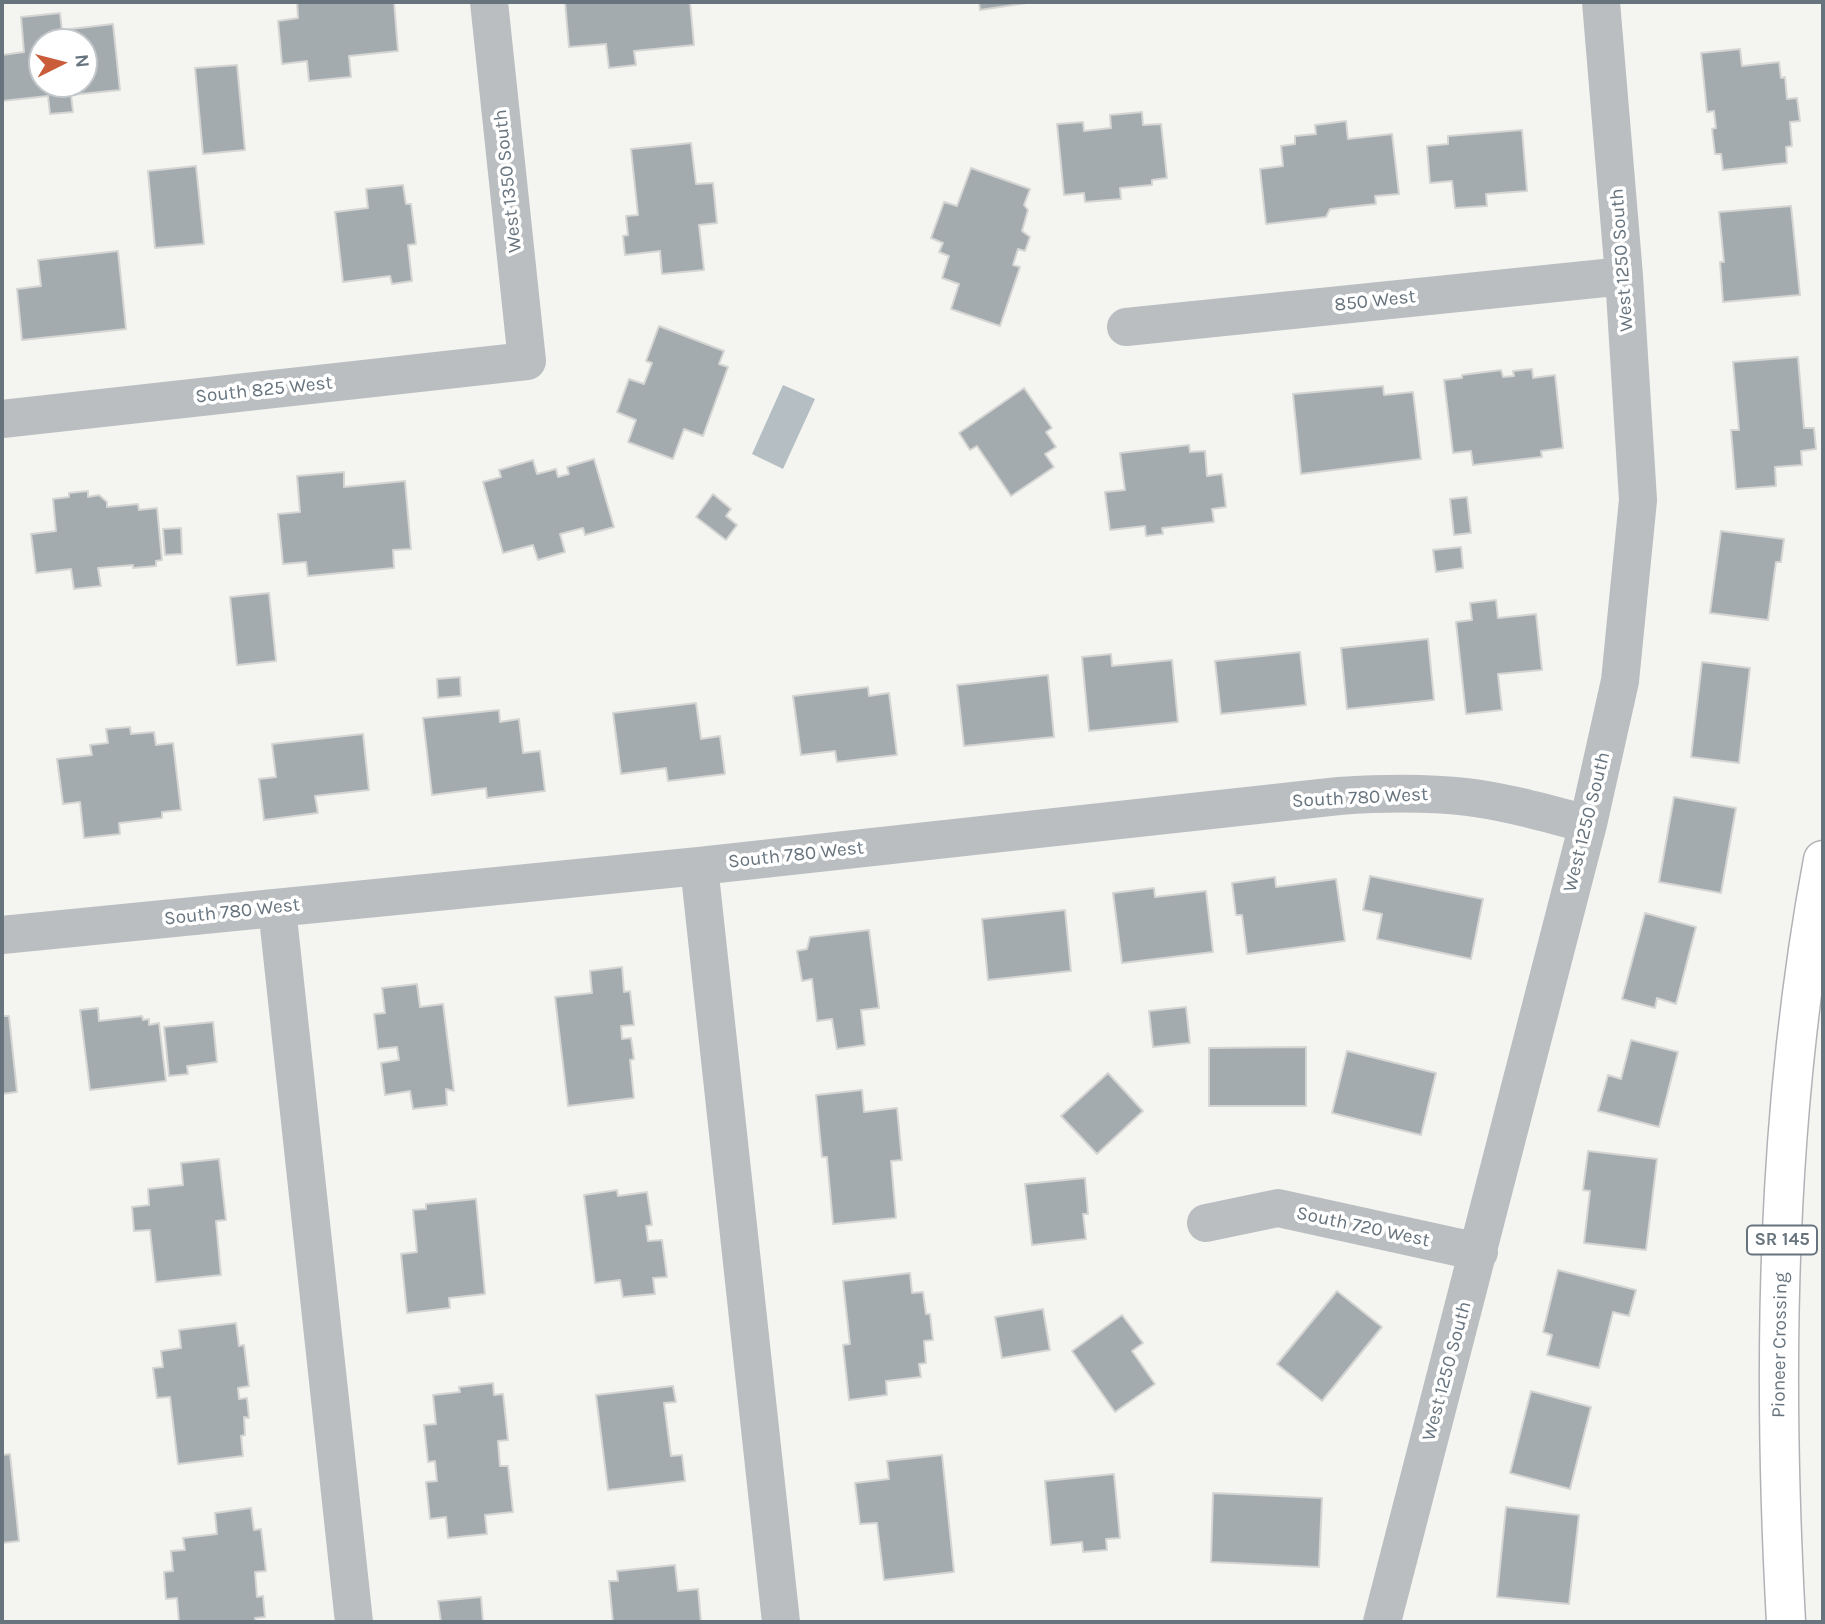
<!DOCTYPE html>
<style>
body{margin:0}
#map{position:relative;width:1825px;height:1624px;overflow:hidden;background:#f4f4f1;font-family:Karla,sans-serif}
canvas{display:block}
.frame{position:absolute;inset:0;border:4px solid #67747e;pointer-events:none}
.north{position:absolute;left:28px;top:28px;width:70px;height:70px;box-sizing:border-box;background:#fff;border:2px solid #c2c7cb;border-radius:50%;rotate:84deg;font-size:19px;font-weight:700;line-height:28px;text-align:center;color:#67747e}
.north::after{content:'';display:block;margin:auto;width:24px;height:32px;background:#cb5c3a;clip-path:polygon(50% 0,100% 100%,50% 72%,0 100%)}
</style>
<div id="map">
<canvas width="1825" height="1624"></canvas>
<div class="frame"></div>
<div class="north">N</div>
</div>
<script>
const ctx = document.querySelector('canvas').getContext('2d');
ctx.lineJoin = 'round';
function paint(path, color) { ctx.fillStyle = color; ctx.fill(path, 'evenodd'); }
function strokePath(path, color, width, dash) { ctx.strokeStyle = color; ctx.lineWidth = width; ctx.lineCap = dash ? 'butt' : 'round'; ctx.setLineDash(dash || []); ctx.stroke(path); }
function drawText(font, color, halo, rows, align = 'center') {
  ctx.font = font + ' Karla,sans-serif'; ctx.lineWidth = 7; ctx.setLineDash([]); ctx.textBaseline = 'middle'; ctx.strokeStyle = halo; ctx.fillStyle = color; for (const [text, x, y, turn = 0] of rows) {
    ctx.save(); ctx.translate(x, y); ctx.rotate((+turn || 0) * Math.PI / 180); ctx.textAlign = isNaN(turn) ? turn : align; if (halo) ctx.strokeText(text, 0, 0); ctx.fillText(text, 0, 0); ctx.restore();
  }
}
paint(new Path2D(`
 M783,385L815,399L783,469L752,454Z`), '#b5bfc3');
const building = new Path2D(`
 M297,2H394L398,51L349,56L351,77L309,81L307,61L282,64L278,21L298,18Z
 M565,2H690L694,45L634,51L636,65L609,68L606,44L569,47Z
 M979,2H1033L980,10Z
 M60,13L62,30L113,24L120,90L71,95L73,112L50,114L48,96L2,101V55L24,52L21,17ZM42,42H84V84H42Z
 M1740,49L1742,66L1779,62L1781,78L1785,77L1787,99L1797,98L1800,121L1790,122L1792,146L1786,147L1787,163L1723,170L1721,154H1715L1712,129L1716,128L1714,111L1707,112L1701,53Z
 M237,65L245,150L203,154L195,68Z
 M1142,112L1143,125L1161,124L1167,178L1152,180V185L1120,188L1121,199L1085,202L1084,193L1064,195L1057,124L1083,122L1084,131L1111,128L1110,115Z
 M1346,121L1348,139L1392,134L1399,194L1375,196L1376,204L1330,209L1326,217L1266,224L1260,169L1283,166L1281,146L1295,144V136L1316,134L1315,125Z
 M1522,130L1527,191L1486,194L1487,206L1455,208L1452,181L1430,183L1427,146L1448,144V136Z
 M691,143L696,184L713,183L717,223L699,225L704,270L662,274L660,251L625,255L623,236L628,235L626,216L638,215L631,149Z
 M196,166L204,244L155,248L148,171Z
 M971,168L1030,189L1024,205L1028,210L1022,231L1030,237L1025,251L1018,249L1013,265L1020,267L1000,326L951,309L959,284L942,278L949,256L939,252L943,243L931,238L944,202L957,206Z
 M403,185L406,204H411L416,244L408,245L412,281L392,284L390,276L343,282L335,212L368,208L366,189Z
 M1791,206L1800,295L1723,302L1720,262H1724L1719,212Z
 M118,251L126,329L22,340L17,289L41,286L38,260Z
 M659,326L724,351L719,364L728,367L703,436L684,429L673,459L628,442L636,420L617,412L629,379L644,384L652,363L646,361Z
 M1798,357L1804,428H1814L1816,449L1801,451L1802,465L1775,467L1776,486L1736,489L1731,430H1739L1733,362Z
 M1532,369L1533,378L1555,375L1563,448L1541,451L1542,457L1473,465L1471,451L1453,453L1444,380L1462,378V375L1501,370L1503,377L1514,376L1513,371Z
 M1383,386L1384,395L1413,392L1421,459L1301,474L1293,394Z
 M1024,388L1052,428L1046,432L1056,447L1045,454L1054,467L1011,496L977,446L970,450L959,433Z
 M1189,445L1190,452L1205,451L1207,476L1222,474L1226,507L1212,509L1214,522L1162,528L1163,534L1146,536L1145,526L1110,530L1105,492L1125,490L1120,453Z
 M594,459L614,527L585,535L583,528L560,534L565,552L538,560L533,545L503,553L483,482L501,477L499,470L533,460L537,474L556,469L558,477L569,474L567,467Z
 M344,472V487L405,481L411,549L393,550L394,568L308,576L306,562L283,564L278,514L300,512L297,476Z
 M88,491V497L99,495L107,502V507L138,504L139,510L157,508L162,560L156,561V566L133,568V565L98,568L101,586L74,589L71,569L36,573L31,534L56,531L53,499L69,497V493Z
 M713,494L731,509L726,516L737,525L726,540L696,517Z
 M1467,497L1471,533L1454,535L1450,499Z
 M181,528L182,554L165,555L163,529Z
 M1721,531L1784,539L1781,562H1776L1768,620L1710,613Z
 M1461,547L1463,568L1436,572L1433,550Z
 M269,593L276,661L237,665L230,597Z
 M1496,600L1498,618L1536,614L1542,670L1498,674L1502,710L1466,714L1456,622L1472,620L1470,603Z
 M1428,639L1434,700L1347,709L1341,648Z
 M1300,652L1306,705L1221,714L1215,661Z
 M1111,654L1112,666L1172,660L1178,722L1089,731L1082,657Z
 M1702,662L1750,668L1739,763L1691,757Z
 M1048,675L1054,737L964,746L957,685Z
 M460,677L461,696L438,698L437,679Z
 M868,687L869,696L889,693L897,755L837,762L835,751L801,755L793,696Z
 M696,703L701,739L720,736L725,774L668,781L666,768L621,774L613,713Z
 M499,710L500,722L519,719L523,753L540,751L545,791L487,798L486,788L432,795L423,718Z
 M130,727L131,734L154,732L156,745L173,743L181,810L162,812V818L119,823L120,834L84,838L80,802L63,804L57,759L92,755L90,745L108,743L106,729Z
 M363,734L369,790L315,796L318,813L264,820L259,779L276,777L272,744Z
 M1674,797L1736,808L1721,893L1659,882Z
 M1370,876L1483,899L1471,959L1377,939L1382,914L1363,910Z
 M1275,877L1276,887L1336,879L1345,941L1247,954L1242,915H1236L1232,883Z
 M1154,888L1155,897L1206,891L1213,952L1122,963L1113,893Z
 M1065,910L1071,971L988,980L982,919Z
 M1645,913L1696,927L1676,1004L1657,998L1655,1008L1622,999Z
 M869,930L879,1008L861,1010L865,1045L837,1049L832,1019L817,1021L812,979L802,981L797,951L807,949L810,937Z
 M622,967L624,992L630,991L634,1025L621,1026L622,1039L631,1038L634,1059L630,1060L634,1098L568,1106L555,997L592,993L590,971Z
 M417,984L420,1007L443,1004L454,1091L446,1089L447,1105L413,1109L410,1091L385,1095L381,1063L399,1060L397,1047L378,1049L374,1014L385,1013L382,988Z
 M1186,1007L1190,1043L1153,1047L1149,1011Z
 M98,1008L99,1021L142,1016L143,1020L149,1019V1025L159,1023L166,1081L90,1090L80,1010Z
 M2,1016H9L17,1092L2,1094Z
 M213,1022L217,1062L187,1066L188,1074L169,1076L164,1027Z
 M1631,1040L1678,1052L1659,1127L1598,1111L1608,1075L1621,1079Z
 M1306,1047V1106H1209V1048Z
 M1347,1051L1436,1073L1421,1135L1332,1113Z
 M1108,1073L1143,1111L1097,1154L1061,1116Z
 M862,1090L864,1112L897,1108L902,1160L891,1161L896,1218L833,1224L827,1157H822L816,1095Z
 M1588,1151L1657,1159L1646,1250L1584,1243L1590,1191L1583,1190Z
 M219,1159L226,1220L216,1221L221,1275L156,1282L150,1230L134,1231L132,1207L149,1205L148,1189L183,1185L181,1163Z
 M1085,1178L1088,1214H1083L1086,1239L1032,1245L1025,1184Z
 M617,1190L618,1196L647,1192L652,1225L646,1226L648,1241L662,1240L667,1277L653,1278L655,1294L623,1297L620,1280L595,1283L584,1195Z
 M476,1199L485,1294L449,1298L450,1308L407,1313L401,1254L417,1252L413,1210L426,1209V1204Z
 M1558,1270L1636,1290L1629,1316L1613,1312L1599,1368L1547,1355L1552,1335L1543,1332Z
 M910,1273L912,1293L923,1292L926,1314H930L933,1340L924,1341L926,1363L919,1364L921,1377L886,1381L887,1395L849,1400L843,1345L850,1344L843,1281Z
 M1337,1291L1382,1327L1322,1401L1277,1364Z
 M1043,1309L1050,1350L1002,1358L995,1317Z
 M1122,1315L1143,1343L1132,1351L1155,1384L1115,1412L1072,1351Z
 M236,1323L239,1346L244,1345L249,1386L238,1388L239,1399L247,1398L249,1418L244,1417L245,1435L241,1436L243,1456L178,1464L170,1397L157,1398L153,1368L163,1367L161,1351L181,1348L179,1330Z
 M493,1383L494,1395L503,1394L508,1440L498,1441L500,1466H508L513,1512L485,1515L487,1534L448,1538L446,1517L430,1519L426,1482L437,1481L435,1461L428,1462L424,1425L436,1424L433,1395L460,1392L459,1387Z
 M673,1386L676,1402L664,1403L671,1456L682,1455L685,1481L608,1490L596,1395Z
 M1531,1391L1591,1407L1570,1489L1510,1473Z
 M10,1454L19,1541L2,1543V1455Z
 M942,1455L954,1572L884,1580L877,1523L860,1524L855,1483L889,1479L887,1461Z
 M1114,1474L1120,1538L1106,1539L1107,1550L1083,1552L1082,1542L1051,1545L1045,1481Z
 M1213,1493L1322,1498L1319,1567L1211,1562Z
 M1506,1507L1579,1515L1569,1604L1497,1597Z
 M251,1508L254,1530L261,1529L266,1571L255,1572L257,1597L263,1596L265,1617L255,1618L256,1622H179L177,1598L166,1599L164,1572L173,1571L171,1551L185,1550L183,1538L217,1534L215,1513Z
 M675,1565L678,1591L698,1589L701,1622H613L609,1581H618L617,1571Z
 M481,1597L483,1622H441L438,1601Z`);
paint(building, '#a4abaf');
strokePath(building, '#d5d5d4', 2);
const highway = new Path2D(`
 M1786,1622C1772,1368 1776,1111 1823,860`);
strokePath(highway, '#b0b3b6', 41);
strokePath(new Path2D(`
 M1126,327L1624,276
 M2,419L527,361L489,2
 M699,866L781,1622
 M277,908L354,1622
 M2,935L699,866L1339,796C1382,793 1424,792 1467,797C1508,802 1548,814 1588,824
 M1206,1223L1278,1208L1479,1252
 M1382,1622L1588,824L1620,681L1638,500L1624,276L1601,2`), '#babec0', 38);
strokePath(highway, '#fff', 38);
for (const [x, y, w] of [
 [1782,1240,70]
]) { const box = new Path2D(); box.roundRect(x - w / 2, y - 14.5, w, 29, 5); ctx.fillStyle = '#fff'; ctx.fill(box); strokePath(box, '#67747e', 2); }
drawText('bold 18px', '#67747e', null, [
 ["SR 145",1782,1240]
]);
drawText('19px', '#67747e', '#fff', [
 ["West 1350 South",508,181,-96],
 ["West 1250 South",1622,260,-94],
 ["850 West",1375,301,-6],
 ["South 825 West",264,390,-6],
 ["South 780 West",1360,798,-3],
 ["West 1250 South",1587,822,-76],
 ["South 780 West",796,855,-6],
 ["South 780 West",232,912,-6],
 ["South 720 West",1363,1227,12],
 ["Pioneer Crossing",1780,1345,-89],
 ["West 1250 South",1447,1371,-75]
]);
</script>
